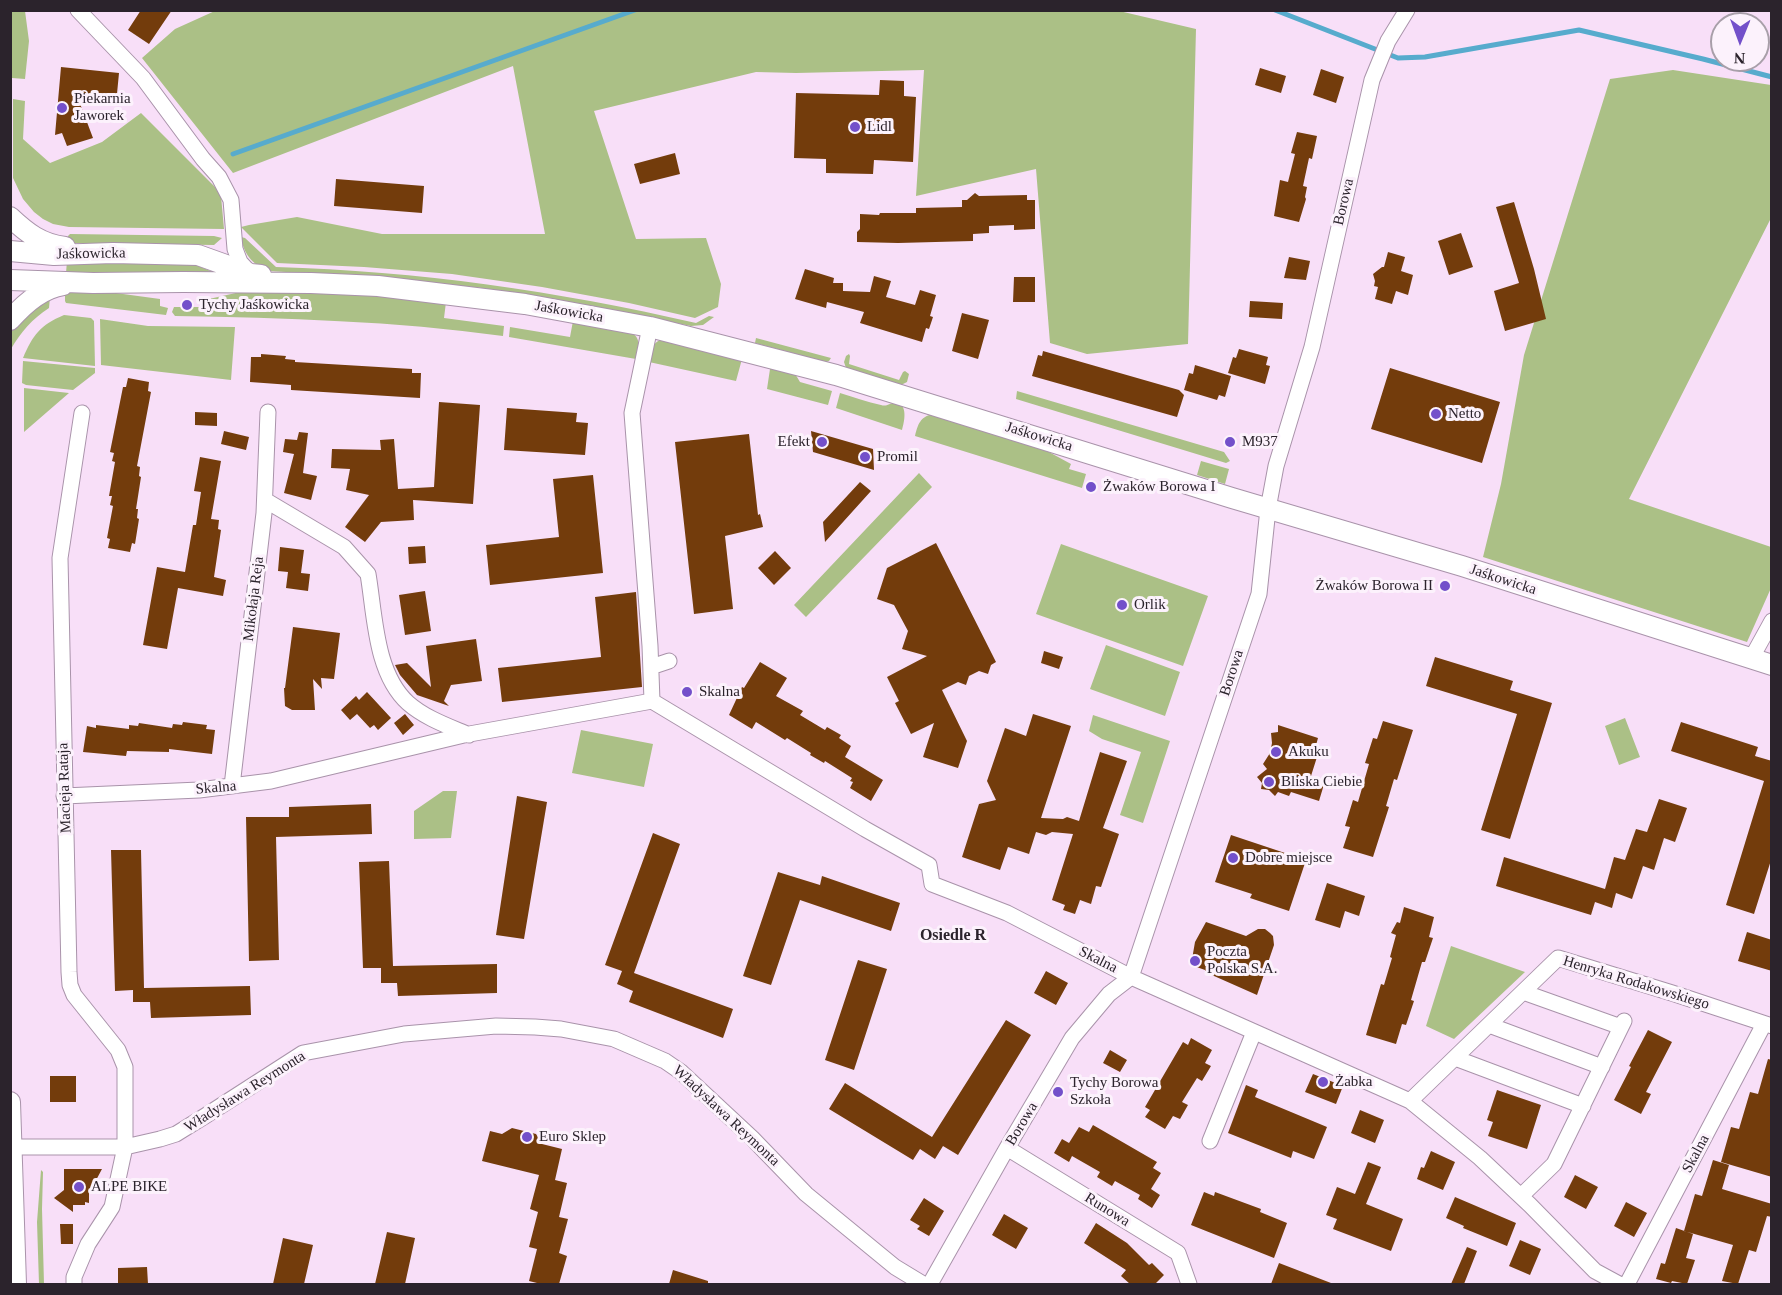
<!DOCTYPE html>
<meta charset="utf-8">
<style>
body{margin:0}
#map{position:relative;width:1782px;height:1295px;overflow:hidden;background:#f8dff8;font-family:Georgia,serif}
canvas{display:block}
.frame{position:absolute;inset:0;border:12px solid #2b232c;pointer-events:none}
.north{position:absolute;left:1710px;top:12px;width:60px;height:60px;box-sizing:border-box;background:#fcf2fc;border:2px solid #a89fa9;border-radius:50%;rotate:181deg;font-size:16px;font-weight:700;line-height:24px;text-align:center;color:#2b232c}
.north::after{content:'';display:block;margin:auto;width:21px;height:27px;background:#7350ca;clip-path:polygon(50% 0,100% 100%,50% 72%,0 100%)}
</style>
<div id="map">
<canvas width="1782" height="1295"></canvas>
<div class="frame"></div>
<div class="north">N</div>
</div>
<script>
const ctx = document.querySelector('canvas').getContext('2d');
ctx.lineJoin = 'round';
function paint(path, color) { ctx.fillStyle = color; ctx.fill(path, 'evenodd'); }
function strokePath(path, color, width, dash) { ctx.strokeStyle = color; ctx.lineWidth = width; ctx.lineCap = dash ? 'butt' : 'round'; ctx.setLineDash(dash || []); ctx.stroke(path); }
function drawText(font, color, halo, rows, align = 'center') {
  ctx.font = font + ' Georgia,serif'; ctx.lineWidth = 6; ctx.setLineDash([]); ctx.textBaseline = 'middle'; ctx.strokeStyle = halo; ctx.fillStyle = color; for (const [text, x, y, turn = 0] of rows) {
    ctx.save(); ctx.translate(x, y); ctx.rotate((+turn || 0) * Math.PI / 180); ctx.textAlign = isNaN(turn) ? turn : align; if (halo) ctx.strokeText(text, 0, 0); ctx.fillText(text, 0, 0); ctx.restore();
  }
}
paint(new Path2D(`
 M217,10H1115L1196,29L1188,344L1087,354L1050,343L1036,169L916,196L924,70L796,73L756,72L594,111L636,239L706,238L721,284L718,307L695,318L629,303L542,287L452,274L364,267L277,263L241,227L249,225L297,217L382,234H545L513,66L233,173L142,58L175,29Z
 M11,11H25L29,41L25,79L12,78Z
 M1673,70L1771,85V218L1629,499L1771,547V588L1747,642L1483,557L1501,484L1524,355L1610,79Z
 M13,99L25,101L23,139L50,163L102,142L141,113L217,189L221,196L224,229L69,227L53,224L43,219L34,212L23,199L13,178Z
 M70,234L214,236L222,238L214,245L68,243V236Z
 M241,237L245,238L276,267C418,271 557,291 696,323L709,316L714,317L703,325L691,326L586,305L482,288L379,277L267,271C252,263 244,255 241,237Z
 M67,261L191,263L213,272L66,273Z
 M261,290L366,295L446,302L444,318L504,326L503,336C395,321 285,318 175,316L172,312L174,307H209V299L240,292Z
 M101,291L160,299V306L168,308L166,315L66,303L65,301V292Z
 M50,297L49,308C32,319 21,332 11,349V332L18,321Z
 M64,315L91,318L94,321L95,366L23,358C33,335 40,325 64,315Z
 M100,319L148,326L235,327L231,380L101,365Z
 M573,321L632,333C642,339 638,349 636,359L509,337L510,327L570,337Z
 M756,338L831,358L829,361L826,362L755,343Z
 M660,340L742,359L736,381L649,362C651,353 651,344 660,340Z
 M849,354L850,356L849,364L899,380L903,372L905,371L909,374L907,382L901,385L846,368L844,362L846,356Z
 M23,361L95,368V373L73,390L26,385L22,383Z
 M773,367L794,372L800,382L832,391L828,405L767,389L770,369Z
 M24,388L69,393L24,432Z
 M1017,391L1224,452L1230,461L1226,463L1016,399Z
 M840,393C854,397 867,402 881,405C887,407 889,403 895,403C909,403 904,423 902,430L836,408Z
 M933,414L1036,445L1071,464L1069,469L1086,474L1082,488L915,436C918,424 920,417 933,414Z
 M1201,461L1229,469L1225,484L1197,475Z
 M919,473L932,487L806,617L794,605Z
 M1061,544L1208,596L1183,666L1036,614Z
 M1106,645L1180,672L1165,716L1090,689Z
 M1093,715L1170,741L1143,823L1120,815L1141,752L1102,739L1089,731Z
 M1625,718L1640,757L1619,765L1605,726Z
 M581,730L653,744L644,787L572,773Z
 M443,791H457L451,838L414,839V811Z
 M1451,946L1525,972L1454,1039L1426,1026Z
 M41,1170L43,1172L42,1209L44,1284H39L37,1222Z`), '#abc086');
strokePath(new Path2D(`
 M1275,10L1398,58L1425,57L1579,30L1703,59L1772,77
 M233,154L635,10`), '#57abcd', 5);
paint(new Path2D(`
 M141,10H172L149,44L128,30Z
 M61,67L119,73L116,104L79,101L93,138L67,146L62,133L55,135Z
 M1260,68L1286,76L1281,93L1255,85Z
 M1321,69L1344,77L1336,103L1313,95Z
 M880,80L904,81V96L916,97L913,162L874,160L873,174L826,173V159L794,158L796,93L879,95Z
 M1297,132L1317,136L1312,159L1309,158L1303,186L1307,187L1305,197L1306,199L1299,222L1274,216L1280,180L1288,182L1295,154L1291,153Z
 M675,153L680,174L640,184L634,164Z
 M336,179L424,186L422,213L334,206Z
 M975,193L979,196L1027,195V200H1035V229L1014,230V225L989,226V233L973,234V241L898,243L857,242V232L860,229V214L879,215L880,213H916V208L962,207V200H967Z
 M1514,202L1534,269L1546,319L1505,331L1494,291L1519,283L1496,207Z
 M1461,233L1473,267L1449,275L1438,241Z
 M1388,252L1405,257L1401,271L1413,275L1408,295L1396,291L1392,304L1375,299L1378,287L1374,286L1375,281L1373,274L1382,267H1384Z
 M1289,257L1310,261L1306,280L1284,278Z
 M805,269L834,278L833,283H843V291L870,292L874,276L891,281L886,297L915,305L920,290L936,295L930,316L933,317L929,329L926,328L922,342L860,323L864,312L827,302L826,308L795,299Z
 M1014,277H1035V302H1013Z
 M1250,301L1283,303L1282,319L1249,317Z
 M962,313L989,320L978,359L952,351Z
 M1239,349L1268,357L1266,365L1270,366L1265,384L1228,373L1233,357L1236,358Z
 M1043,351L1179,390L1184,395L1177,417L1032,376L1038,355L1042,356Z
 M261,354L286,356L285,359L295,360V362L412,369V373H421L420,398L291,390V385L250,382L251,357H261Z
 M1195,365L1231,376L1225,397L1219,395L1217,400L1184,390L1189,373L1193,374Z
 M1390,368L1500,402L1482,463L1371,429Z
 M128,378L149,382L148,391L151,392L137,466L140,467L139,476L141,477L136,509H138L137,518L139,519L135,544L132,543L130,552L108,548L110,539L107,538L113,506L110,505L112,496H109L115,462L112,461L114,453L110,452L123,387H126Z
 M439,402L480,405L473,504L413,500L414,520L381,522L365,542L345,527L369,495L346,490L350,469L331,468L332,449L381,450L380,440L394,439L398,489L434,487Z
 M507,408L577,413L576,422L588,423L585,455L504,450Z
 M195,412L217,413V426L195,425Z
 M224,431L249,437L246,450L221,444Z
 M811,431L873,449L874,470L813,452Z
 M299,432L308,433L303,473L317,476L311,500L284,493L294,454L283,452L285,439L297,440Z
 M749,434L758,515L760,514L763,527L725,536L733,609L694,614L675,442Z
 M200,457L221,461L211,519L219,520L218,529L221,530L214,577L226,580L223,596L178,588L167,649L143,645L157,567L185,572L193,525H196L201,492L194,491Z
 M593,475L603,573L490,585L486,545L559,537L553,479Z
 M860,482L871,491L825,542L823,522Z
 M936,543L996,662L991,665L988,674L979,671L969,676L966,685L958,682L942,690L967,741L958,768L923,757L934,723L911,734L895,703L899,701L887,677L927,656L902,649L908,631L894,605L877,599L887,568Z
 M425,546L426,563L409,564L408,547Z
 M280,547L304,550L301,573L310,574L308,591L286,588L288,572L278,571Z
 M775,551L791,568L774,585L758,568Z
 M425,591L431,631L405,635L399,595Z
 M636,592L642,687L502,702L498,668L601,657L595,597Z
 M293,627L340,633L334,679L321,678L322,689L313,679L315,710H292L285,706L284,688H285Z
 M476,639L482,681L451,685L444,701L449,706L417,695L400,675L395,665L407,663L431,687L426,646Z
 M1044,651L1063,657L1059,669L1041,663Z
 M1435,657L1513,681L1510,690L1552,703L1510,839L1481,830L1517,714L1426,686Z
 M760,662L787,678L776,696L803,711L800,715L825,730L827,727L841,735L839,738L851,746L845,757L883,780L871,801L850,788L853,782L850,781L852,778L825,761L824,763L810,755L811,753L787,738L785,740L756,722L752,729L729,715L742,687L744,688Z
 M367,692L391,718L378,730L374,725L370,728L357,714L350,720L341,710L356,696L359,700Z
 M405,714L414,725L403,735L394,723Z
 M1033,714L1071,726L1041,818L1063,819L1067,817L1079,821L1100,752L1127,761L1103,828L1119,834L1101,887L1096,886L1091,904L1080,900L1075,914L1063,910L1065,905L1052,900L1073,834L1052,832L1046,835L1036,832L1029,854L1008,847L1000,870L962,857L979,804L996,800L987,781L1005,728L1026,736Z
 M1383,721L1413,730L1397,780L1394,779L1386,806L1389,807L1373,857L1343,848L1350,827L1345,826L1353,800L1358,802L1369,764L1365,763L1373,738L1377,739Z
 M183,722L207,725L206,729L215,730L212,754L169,749V752L127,751L126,756L83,752L87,726L96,728V725L129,729V725L138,726L139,723L172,728L173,724L182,725Z
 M1681,722L1758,747L1755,756L1772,761V857L1754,914L1726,905L1764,781L1671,751Z
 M1278,725L1318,738L1313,756L1317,757L1311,776L1325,781L1319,801L1291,792L1289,796L1278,792L1275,796L1269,790L1261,789L1262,783L1257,777L1267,769L1263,764L1270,753L1272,743L1271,733L1278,732Z
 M517,796L547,802L524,939L496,935Z
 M1659,799L1687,808L1675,842L1664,838L1654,870L1643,866L1632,899L1616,893L1612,908L1595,902L1591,915L1496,886L1504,857L1605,889L1614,857L1625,860L1636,829L1647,832Z
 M371,804L372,834L276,837L279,960L249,961L246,817H289V807Z
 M653,833L680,844L634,973L733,1009L723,1038L629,1002L633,991L617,984L622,971L605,965Z
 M1231,835L1306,860L1289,911L1250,898L1252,894L1215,882Z
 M111,850H141L144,988L250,986L251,1015L151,1018L150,1002H133V990L115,991Z
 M389,861L393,966L497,964V993L398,996L397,983H381V968H363L359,862Z
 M778,872L820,885L822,876L900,903L891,931L800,900L771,985L743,976Z
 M1327,883L1365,896L1359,916L1345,911L1340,928L1315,920Z
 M1404,907L1434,917L1429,937L1433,938L1425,962H1422L1411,1000L1414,1001L1406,1025L1402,1024L1396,1044L1366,1035L1381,984L1384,985L1392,958L1390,957L1396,935L1391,933L1397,922L1400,923Z
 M1206,922L1246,936L1258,929H1265L1270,933L1273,936L1274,945L1257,995L1205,972V970L1191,965L1195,942Z
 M1747,932L1772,940V971L1738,961Z
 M858,960L887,969L854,1070L825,1060Z
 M1046,971L1068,983L1056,1005L1034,993Z
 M1006,1020L1031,1035L958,1155L943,1146L935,1159L920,1149L913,1160L829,1109L845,1083L932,1137Z
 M1648,1030L1672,1042L1646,1092L1651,1094L1641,1114L1614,1100L1631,1067L1629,1066Z
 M1191,1038L1212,1050L1205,1063L1211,1066L1202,1081L1197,1078L1182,1102L1188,1105L1180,1119L1173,1116L1165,1129L1145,1117L1150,1110L1145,1107L1183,1042L1188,1045Z
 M1110,1050L1127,1060L1120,1072L1103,1063Z
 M1768,1059L1772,1060V1177L1721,1162L1731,1127L1739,1129L1750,1092L1758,1094Z
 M1313,1074L1343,1086L1336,1104L1305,1092Z
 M50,1076H76V1102H50Z
 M1246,1085L1258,1090L1255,1097L1327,1127L1314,1159L1293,1151L1291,1158L1228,1133Z
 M1497,1090L1541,1105L1527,1149L1488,1136L1493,1122L1487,1120Z
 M1360,1110L1384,1120L1375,1143L1351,1133Z
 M1093,1125L1157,1162L1153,1168L1161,1173L1151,1189L1160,1195L1152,1208L1138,1199L1140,1195L1115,1181L1112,1186L1097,1177L1100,1172L1072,1156L1069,1162L1054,1153L1062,1139L1069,1143L1079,1127L1089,1132Z
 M512,1128L536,1134L542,1144L562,1149L555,1180L567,1183L559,1217L568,1219L559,1253L567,1256L559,1284H541L529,1281L537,1249L529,1247L538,1212L530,1209L539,1175L482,1161L490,1131L502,1134Z
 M1431,1151L1455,1162L1443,1190L1417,1179L1421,1167L1424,1168Z
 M1713,1160L1729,1165L1722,1189L1772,1204V1217L1767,1216L1756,1252L1749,1250L1738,1284L1722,1281L1733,1245L1684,1231L1695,1194L1702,1196Z
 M1368,1162L1381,1167L1366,1204L1403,1219L1391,1251L1333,1229L1337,1219L1326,1215L1337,1187L1355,1194Z
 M64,1169H102L94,1184L95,1190L89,1191V1203L85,1202V1205H73V1212L54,1198L64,1190Z
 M1575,1175L1598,1187L1586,1209L1564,1197Z
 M1204,1192L1214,1196L1215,1192L1261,1209L1260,1212L1287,1223L1274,1258L1191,1225Z
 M1455,1197L1516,1223L1507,1246L1463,1228L1464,1226L1446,1218Z
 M924,1198L944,1211L929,1236L917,1229L920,1226L910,1220Z
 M1626,1202L1647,1213L1634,1237L1614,1226Z
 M1004,1214L1028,1228L1016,1249L992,1235Z
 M1096,1223L1127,1243L1149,1265L1152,1263L1164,1275L1155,1284H1130L1121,1276L1126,1270L1084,1243Z
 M60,1224H73V1244H61Z
 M1676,1228L1693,1234L1686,1258L1695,1260L1687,1284L1672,1281L1671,1283L1656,1279L1661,1263L1665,1264Z
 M387,1232L415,1238L405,1284H375Z
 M283,1238L313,1245L304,1284H273Z
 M1520,1240L1541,1249L1530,1275L1509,1266Z
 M1467,1247L1477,1251L1464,1284H1451Z
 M1279,1263L1331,1283V1284H1271Z
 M147,1267L148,1284H118V1268Z
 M673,1270L708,1281V1284H669Z`), '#733c0c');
const minor = new Path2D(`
 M78,10L143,78L203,159L219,177L231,200L235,249L240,262L251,274
 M650,327L632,413L650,646L652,701
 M265,500L344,547L368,574C375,615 375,673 408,703C425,718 448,726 469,735
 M1751,659L1772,621
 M651,667L669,661
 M232,786L264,513L268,412
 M64,796L199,790L271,781L464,735L652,701L865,829L929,865L932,884L1007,913L1131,977L1410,1101L1480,1158L1530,1205L1595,1271L1619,1284
 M1523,992L1621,1027
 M1489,1025L1602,1067
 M1455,1058L1583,1106
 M1410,1101L1558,958L1672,993L1772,1026
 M1210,1141L1254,1032
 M10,1147H125L160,1139L176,1134L205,1116L303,1053L404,1034L496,1026L535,1027L561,1029L614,1039L665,1061L681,1072L752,1138L806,1194L895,1267L923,1284
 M1007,1148L1178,1253L1189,1284
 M1521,1196L1554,1164L1624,1021
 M74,1284V1277L88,1244L112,1207L125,1147V1067L118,1050L74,995L70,985L69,972L60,558L82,413
 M930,1284L1007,1148L1072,1038L1109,994L1131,977L1259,594L1268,509L1276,466L1312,347L1372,80L1388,41L1407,10
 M1627,1284L1764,1024`);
const tertiary = new Path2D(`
 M10,217C27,233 41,244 65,247
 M10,251L54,255L113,253L198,255L251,274L261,275
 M10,280L93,283L183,282L311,283L378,286L525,304L650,327L836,375L1232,498L1462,566L1772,665
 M10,320C24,304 43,288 63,285
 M10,1102L16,1284`);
strokePath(minor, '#a993aa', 17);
strokePath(tertiary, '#a993aa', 22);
strokePath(minor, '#fff', 15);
strokePath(tertiary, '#fff', 20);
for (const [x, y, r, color] of [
 [62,108,6,"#7350ca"],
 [855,127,6,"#7350ca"],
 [187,305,6,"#7350ca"],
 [1436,414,6,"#7350ca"],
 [822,442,6,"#7350ca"],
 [1230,442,6,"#7350ca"],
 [865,457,6,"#7350ca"],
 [1091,487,6,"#7350ca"],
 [1445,586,6,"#7350ca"],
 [1122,605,6,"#7350ca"],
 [687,692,6,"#7350ca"],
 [1276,752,6,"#7350ca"],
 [1269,782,6,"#7350ca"],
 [1233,858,6,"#7350ca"],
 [1195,961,6,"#7350ca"],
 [1323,1082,6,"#7350ca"],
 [1058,1092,6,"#7350ca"],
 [527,1137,6,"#7350ca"],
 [79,1187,6,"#7350ca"]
]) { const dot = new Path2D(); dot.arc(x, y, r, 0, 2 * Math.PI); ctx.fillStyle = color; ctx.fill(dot); strokePath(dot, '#fcf2fc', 2); }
drawText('15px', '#2b232c', '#fcf2fc', [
 ["Piekarnia",74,99],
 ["Jaworek",74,116],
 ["Lidl",867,127],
 ["Tychy Jaśkowicka",199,305],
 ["Netto",1448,414],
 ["Efekt",810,442,"right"],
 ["M937",1242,442],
 ["Promil",877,457],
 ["Żwaków Borowa I",1103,487],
 ["Żwaków Borowa II",1433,586,"right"],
 ["Orlik",1134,605],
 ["Skalna",699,692],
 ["Akuku",1288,752],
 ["Bliska Ciebie",1281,782],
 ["Dobre miejsce",1245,858],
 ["Poczta",1207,952],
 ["Polska S.A.",1207,969],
 ["Żabka",1335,1082],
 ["Tychy Borowa",1070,1083],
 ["Szkoła",1070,1100],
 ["Euro Sklep",539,1137],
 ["ALPE BIKE",91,1187]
], 'left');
drawText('15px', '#2b232c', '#fcf2fc', [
 ["Borowa",1344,202,-77],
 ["Jaśkowicka",91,254,-1],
 ["Jaśkowicka",569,312,10],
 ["Jaśkowicka",1039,437,17],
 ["Jaśkowicka",1503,580,18],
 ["Mikołaja Reja",254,599,-83],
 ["Borowa",1232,673,-72],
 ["Macieja Rataja",65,788,-92],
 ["Skalna",216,788,-5],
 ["Skalna",1098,960,27],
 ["Henryka Rodakowskiego",1636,983,17],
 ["Władysława Reymonta",245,1092,-32],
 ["Władysława Reymonta",726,1116,43],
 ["Borowa",1022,1124,-59],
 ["Skalna",1696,1154,-62],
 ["Runowa",1107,1210,32]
]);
drawText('bold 16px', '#2b232c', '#fcf2fc', [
 ["Osiedle R",953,936]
]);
</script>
